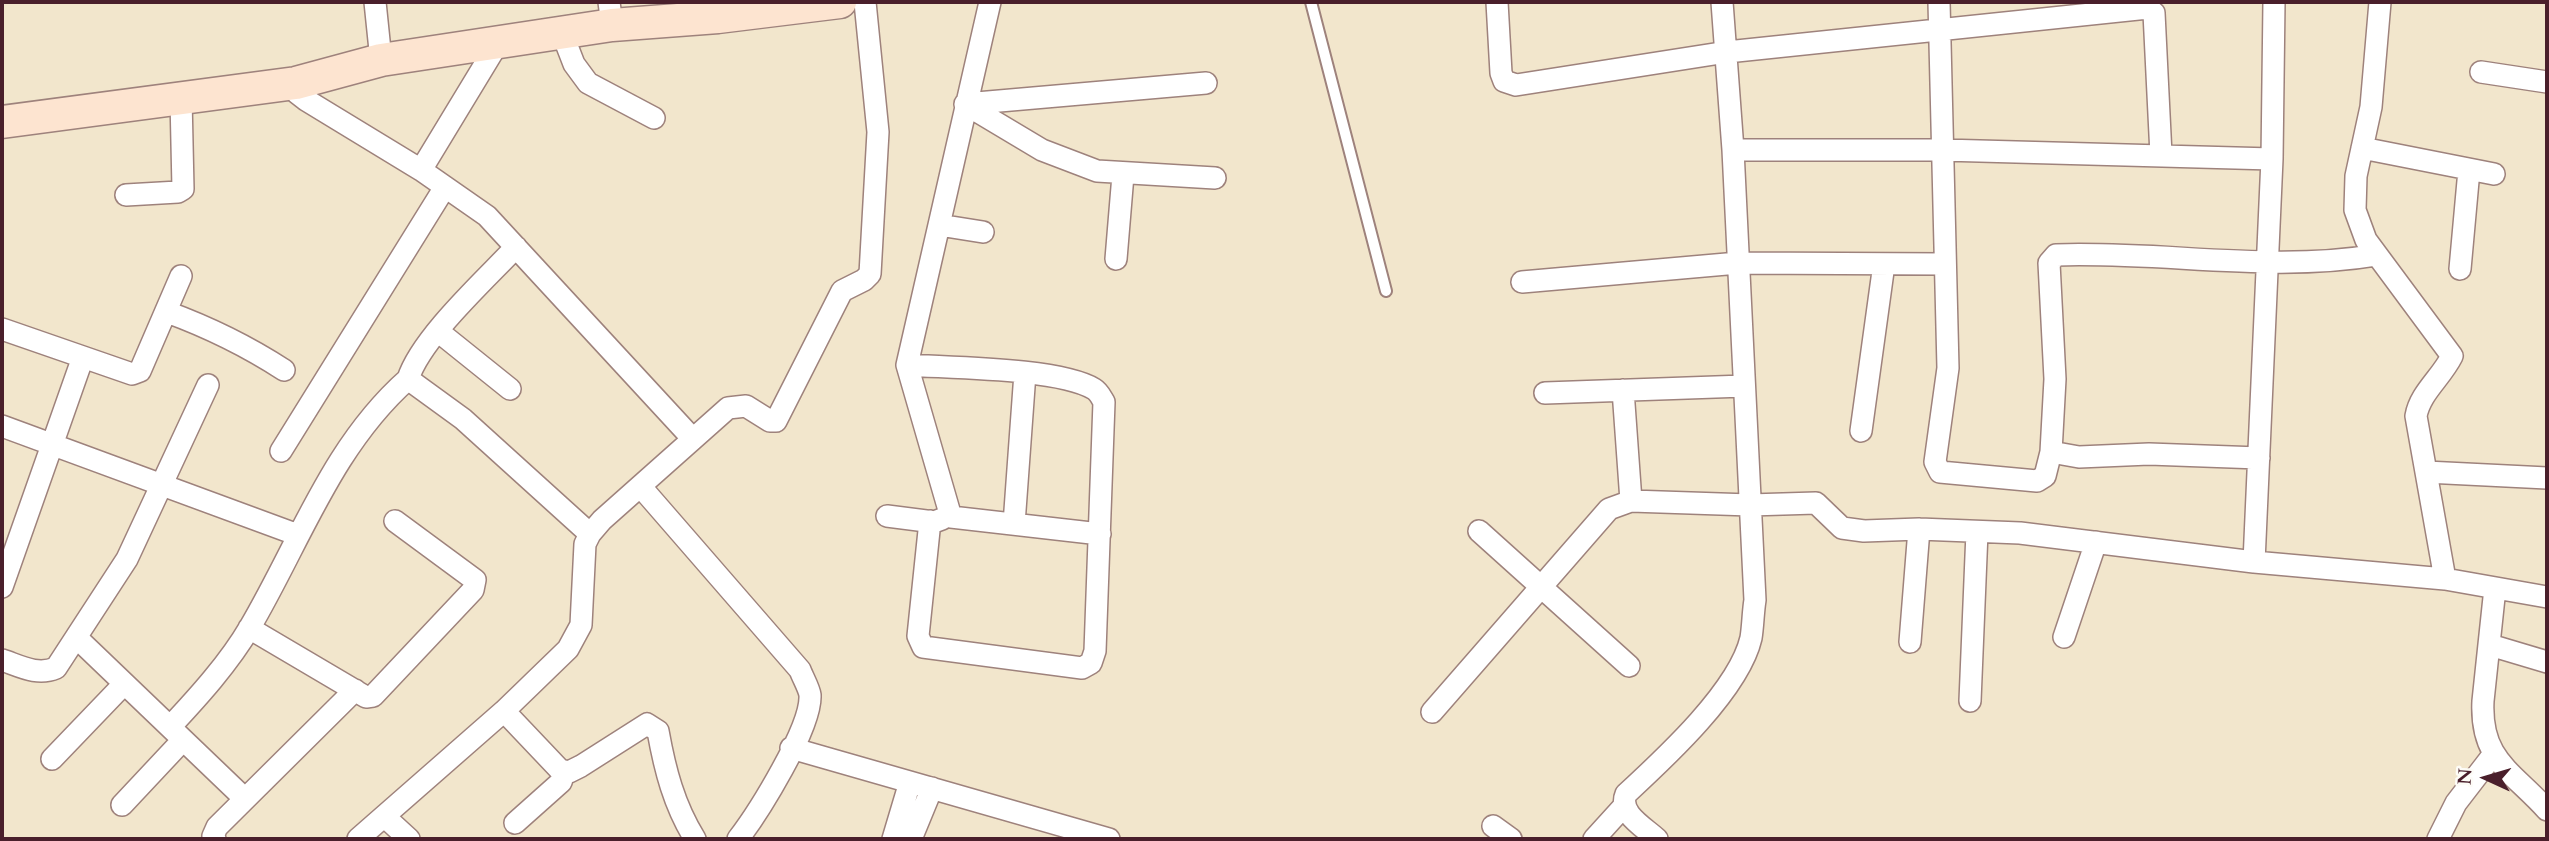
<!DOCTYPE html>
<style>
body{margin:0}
#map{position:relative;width:2549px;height:841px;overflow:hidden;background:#f2e6cc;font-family:Cardo,serif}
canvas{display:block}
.frame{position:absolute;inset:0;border:4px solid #4a1f2b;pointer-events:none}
.north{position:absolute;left:2451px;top:743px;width:70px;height:70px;-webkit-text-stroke:5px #fdfcf7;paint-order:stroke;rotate:274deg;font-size:19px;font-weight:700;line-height:28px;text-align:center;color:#4a1f2b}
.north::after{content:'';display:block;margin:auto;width:24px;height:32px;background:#4a1f2b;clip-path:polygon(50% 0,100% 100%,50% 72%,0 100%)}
</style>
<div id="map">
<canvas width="2549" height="841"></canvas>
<div class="frame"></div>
<div class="north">N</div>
</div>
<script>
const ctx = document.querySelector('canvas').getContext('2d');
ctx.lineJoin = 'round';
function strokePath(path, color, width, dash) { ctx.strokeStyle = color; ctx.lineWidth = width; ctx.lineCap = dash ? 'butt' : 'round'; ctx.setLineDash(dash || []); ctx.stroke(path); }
const lane = new Path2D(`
 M1311,2L1386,291`);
const street = new Path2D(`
 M375,2L381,60
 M609,2L612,25
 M990,2L907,365L951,517L1100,534
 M1497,2L1501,73L1504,81L1516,85L1727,52L2148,8L2154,13L2161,155
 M1939,2L1948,368L1935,462L1940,472L2037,481L2045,476L2051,452L2055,379L2049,263L2056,255C2164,251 2270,273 2377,255
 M2380,2L2371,107L2356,176L2355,210L2366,240L2452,356C2441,378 2420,393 2416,416L2445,579L2547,597
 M562,33L574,64L588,83L654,118
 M2481,72L2547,82
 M296,83L297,93L306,100L421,170L487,216L692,438
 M1206,83L965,104L1042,150L1097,171L1215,178
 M2362,148L2494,174
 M1733,150H1943L2272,159
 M421,170L498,43
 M126,195L178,192L183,189L181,98
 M939,225L983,232
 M1116,259L1123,175
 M2460,269L2469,170
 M1522,282L1738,263L1945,264
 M167,312C208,327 247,346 284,370
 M2,329L132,374L140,371L181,276
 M439,332L510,389
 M907,365C950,368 1059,368 1094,389C1099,392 1101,397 1104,402L1095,651L1091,663L1082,668L923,647L918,636L930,521
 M408,379C421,338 485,280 516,247
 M1623,390L1631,501
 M1545,393L1744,386
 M2,426L298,535
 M1861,431L1884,264
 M281,451L445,187
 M2051,452L2079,457L2149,454L2259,458
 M2426,472L2547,478
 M641,487L800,670C803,678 809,688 810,695C812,727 758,813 738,839
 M887,516L934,522L942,519
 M1014,524L1025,373
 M1479,531L1629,666
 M2254,562L2272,159L2274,2
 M2,587L83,357
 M2495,588L2483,701C2480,760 2512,771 2547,810
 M249,628L366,697L373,696L473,590L475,580L395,521
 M2064,637L2096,542
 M77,638L244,798
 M1910,642L1919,529
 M2490,645L2547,662
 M2,660C20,666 37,676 56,668L127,559L208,385
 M1970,701L1977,532
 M504,711L560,770L569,772L581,766L647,724L658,731C665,770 674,805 695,839
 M1432,712L1609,509L1631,501L1750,505L1816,503L1842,528L1864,531L1919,529L2020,533L2254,562L2445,579
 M170,727C198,697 229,663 250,627C300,542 332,446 408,379L463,419L590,534
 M791,748L1109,839
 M52,759L124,684
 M122,805L182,741
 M385,817L409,839
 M515,823L561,782L565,771
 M1493,826L1511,839
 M215,839L213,836L217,827L355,690
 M358,839L504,711L568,649L581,625L585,544L590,534L602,520L728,408L746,406L770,421H776L842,291L864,280L870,274L878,132L865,2
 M893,839L910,782
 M911,839L932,788
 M1594,839L1624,806
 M1657,839C1644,827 1618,813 1626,794C1665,758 1739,690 1751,638C1753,626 1753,612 1755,600L1733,150L1722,2
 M2438,839L2456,803L2493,755`);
const secondary = new Path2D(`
 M2,122L296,83L381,60L612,25L718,17L840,2`);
strokePath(lane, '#9e827c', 14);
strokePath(street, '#9e827c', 24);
strokePath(secondary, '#9e827c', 35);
strokePath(lane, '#fff', 10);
strokePath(street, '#fff', 21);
strokePath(secondary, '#fde4d0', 32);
</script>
